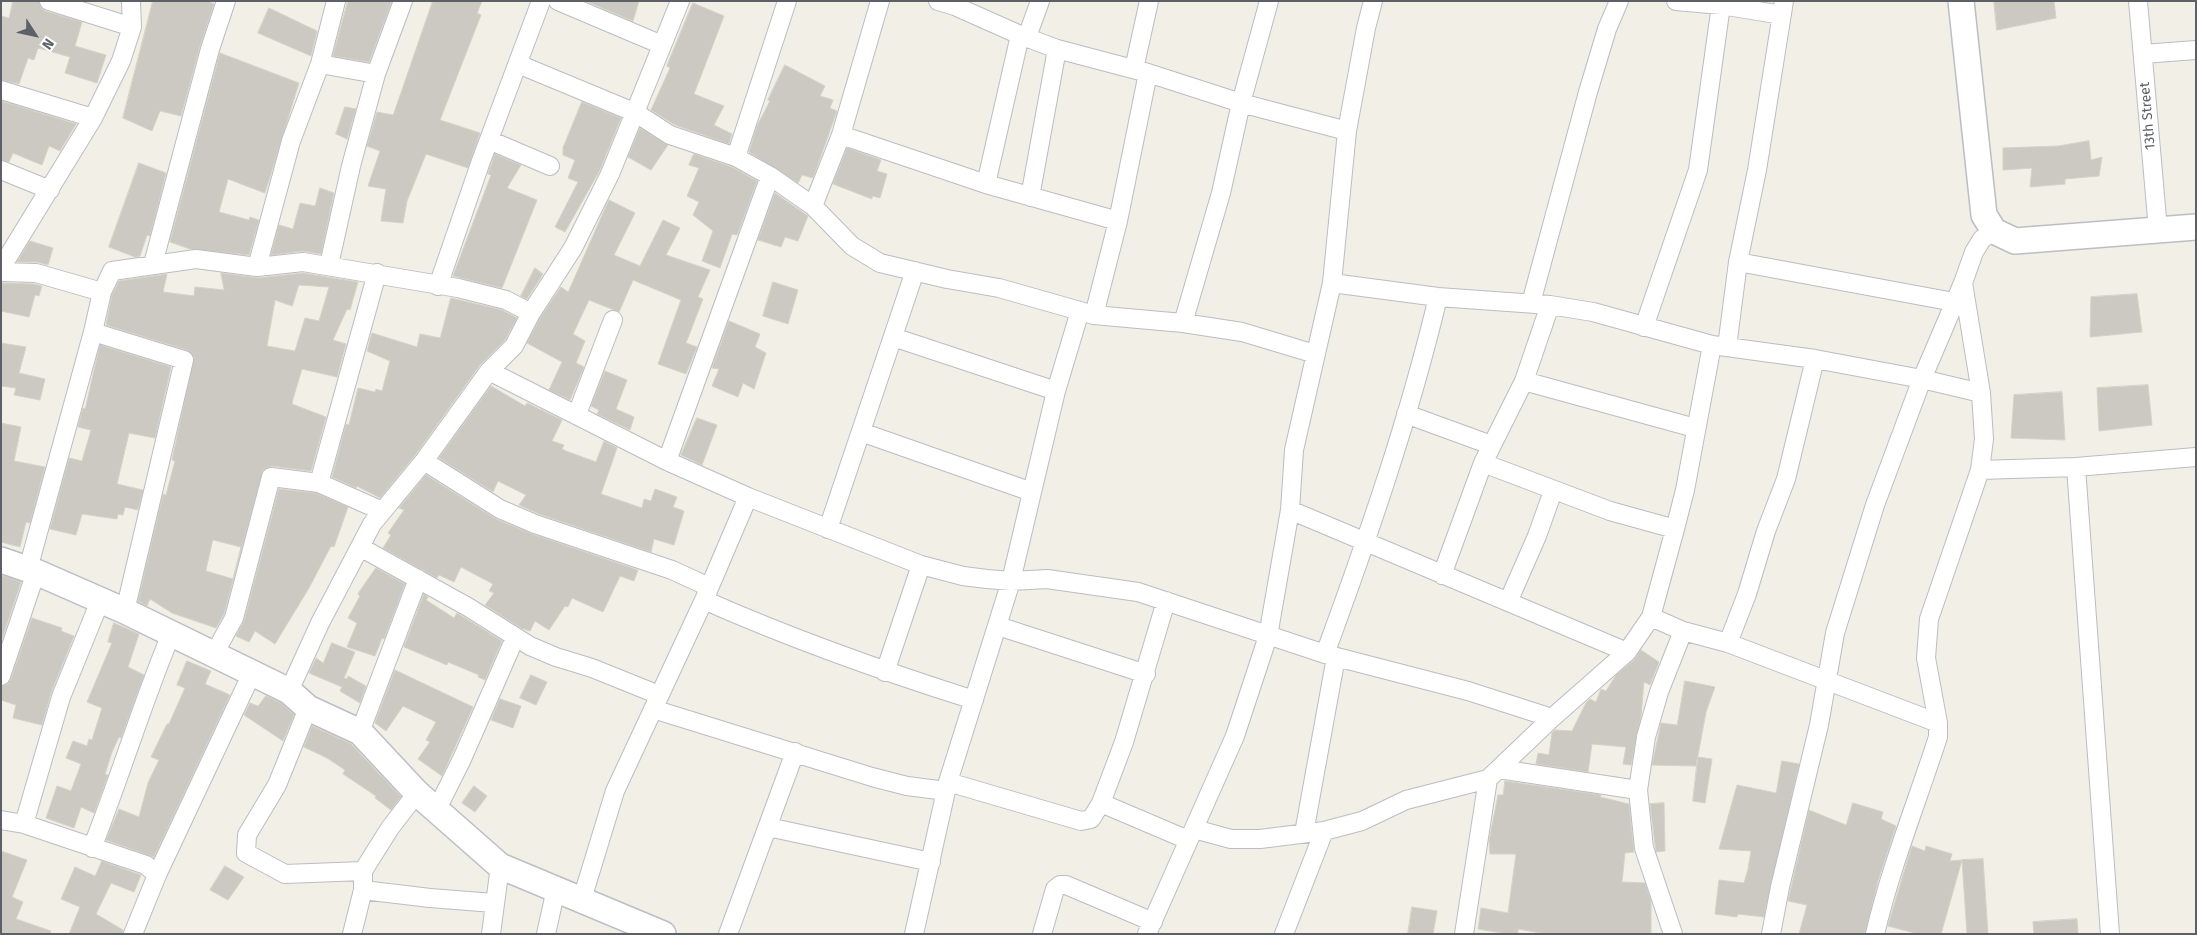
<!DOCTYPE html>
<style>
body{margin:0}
#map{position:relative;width:2197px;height:935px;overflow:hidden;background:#f1efe6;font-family:"Fira Sans",sans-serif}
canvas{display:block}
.frame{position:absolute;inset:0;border:2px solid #5d6167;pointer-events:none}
.north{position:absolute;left:10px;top:10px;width:50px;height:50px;-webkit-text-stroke:4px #fff;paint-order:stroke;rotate:125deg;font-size:14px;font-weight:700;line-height:20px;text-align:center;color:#5d6167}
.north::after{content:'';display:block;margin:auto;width:18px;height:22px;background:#5d6167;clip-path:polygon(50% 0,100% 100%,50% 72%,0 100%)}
</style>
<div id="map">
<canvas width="2197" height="935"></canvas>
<div class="frame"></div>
<div class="north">N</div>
</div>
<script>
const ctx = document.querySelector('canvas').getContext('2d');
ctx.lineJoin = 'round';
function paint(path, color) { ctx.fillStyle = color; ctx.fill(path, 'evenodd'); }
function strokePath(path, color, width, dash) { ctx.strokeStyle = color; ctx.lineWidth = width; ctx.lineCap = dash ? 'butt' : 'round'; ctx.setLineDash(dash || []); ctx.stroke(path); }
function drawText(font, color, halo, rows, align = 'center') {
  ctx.font = font + ' "Fira Sans",sans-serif'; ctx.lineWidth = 4; ctx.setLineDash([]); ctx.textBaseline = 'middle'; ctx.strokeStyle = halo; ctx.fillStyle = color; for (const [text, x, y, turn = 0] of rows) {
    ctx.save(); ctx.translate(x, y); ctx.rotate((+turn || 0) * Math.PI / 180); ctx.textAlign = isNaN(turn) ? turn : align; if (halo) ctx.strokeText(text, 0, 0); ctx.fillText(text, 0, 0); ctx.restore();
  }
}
const building = new Path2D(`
 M13,1H39L41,8L45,11L82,22L75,46L106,55L97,83L65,73L70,57L38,48L34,60L28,58L19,84L1,80V16L9,18Z
 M153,1H207L214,4L200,46L181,116L160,111L152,131L123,118Z
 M348,1H392L369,62L333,56Z
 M433,1H482L477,13L481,15L440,120L480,133L468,168L426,154L407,201L403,223L381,221L386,189L368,186L380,151L367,146L377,112L393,115Z
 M586,1H639L633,21Z
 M1994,1H2054L2056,18L1997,30Z
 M693,3L724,16L694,94L724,106L714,125L732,134L729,144L675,125L651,110L670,68L667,66Z
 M269,8L317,31L311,56L258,33Z
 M220,53L299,83L265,193L228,179L219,212L249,220L250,217L259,220L249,255L190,249L170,242Z
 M785,65L825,86L820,96L833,100L830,108L837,111L813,178L802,175L798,183L749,152L757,126L770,101L768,100Z
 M1,101L76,124L60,151L49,146L42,165L13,153L9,162L1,160Z
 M582,102L621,118L600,170L565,232L555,227L578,182L568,178L575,160L563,155V148Z
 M345,107L356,109L347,139L336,134Z
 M640,128L668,145L651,170L628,157Z
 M2089,141L2091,160L2102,157L2099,176L2065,179V184L2030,187L2032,168L2003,170V148L2058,146Z
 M847,148L881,160L877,171L887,174L880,198L872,196V199L833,184Z
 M495,154L521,165L507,188L537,200L502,288L453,276L491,175L488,174Z
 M694,154L732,167L757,181L738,233L737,235L732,234L720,268L702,261L713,231L693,215L699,202L687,196L699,168L689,165Z
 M139,163L166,173L150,236L147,235L140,256L135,257L109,247Z
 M320,188L334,193L321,254L302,251L271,255L279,225L293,229L300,203L315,206Z
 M775,193L808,216L798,241L785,237L781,247L758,240Z
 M609,200L635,213L614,255L640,266L663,220L680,228L666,255L710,270L698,297L703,299L686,343L697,347L686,374L658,364L681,300L633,280L619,312L589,300L573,334L585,341L576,363L584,367L570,400L549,390L562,362L527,343L540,318L561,287L568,292Z
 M30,241L53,248L48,265L37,262H17Z
 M535,268L543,274L527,299L521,296Z
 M221,273L258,278L303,273L358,282L350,310L347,309L333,340L346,344L337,377L302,369L293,399L292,404L326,417L311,471L272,466L263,470L224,614L216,628L172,613L150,599L147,606L138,601L163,494L166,495L175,461L172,460L194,357L187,350L106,325L112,295L119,281L167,274L163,292L194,296L195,287L224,290ZM299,285L329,287L319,321L305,318L295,351L267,346L275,300L292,306ZM213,540L241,547L233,579L206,571Z
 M773,282L798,290L788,324L763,316Z
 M2,283L34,284L42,286L39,296L35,295L29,317L1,311Z
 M2137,294L2142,332L2090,337L2091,297Z
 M451,298L502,310L517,318L505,340L480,365L416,454L380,498L357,486L356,488L332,477L346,424L349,425L358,388L375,392L376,389L382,391L390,361L367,351L372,333L417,347L420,334L440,338Z
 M729,321L760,334L755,347L766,353L754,389L743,383L738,397L712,386L719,369L712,368Z
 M1,343L26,347L19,373L45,379L40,400L14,395L16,388L1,386Z
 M100,345L171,367L155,438L129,433L117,484L143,490L138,510L125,507L123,515L118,514L117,519L82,514L76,535L50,529L69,458L82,461L91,430L78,427L83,408L85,409Z
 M605,371L627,380L616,409L634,417L630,430L597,414L599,410L591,406Z
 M2148,385L2152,425L2099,431L2097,388Z
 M491,386L525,406L527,403L562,420L552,441L564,445L562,449L566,451L596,462L604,441L617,448L601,494L642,508L644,499L651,501L655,489L677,497L673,507L684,511L674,545L654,539L651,552L539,514L519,505L526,495L498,481L493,492L439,458Z
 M2062,392L2065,440L2011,438L2014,395Z
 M697,418L717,425L702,465L681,455Z
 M1,423L21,427L14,461L45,467L30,523L26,522L20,547L1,542Z
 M426,475L496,519L532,534L638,570L634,581L620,576L603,612L572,598L568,607L565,606L549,630L535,621L530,631L521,628L485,605L494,593L489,591L493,584L461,567L454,582L439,575L437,578L383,548L391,535L388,533L404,510L399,508Z
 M279,489L316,493L348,507L334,547L331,546L309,588L275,644L255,631L249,642L236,636L244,621Z
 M376,568L405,584L384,639L382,638L375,656L347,647L357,623L348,618L360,596L358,594Z
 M1,575L21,582L1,642Z
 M424,594L428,597L426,600L454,618L457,613L502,641L485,680L478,677L479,675L448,662L447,665L404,647Z
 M32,618L62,628L61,631L74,636L51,693L42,725L13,718L16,705L1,700V686L8,684L11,679Z
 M114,623L139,634L128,667L144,675L121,738L119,737L112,752L105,774L108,775L94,813L81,807L74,828L46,818L57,786L71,791L81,764L66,758L73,741L87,746L89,739L92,740L102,708L87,702L112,643L108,642Z
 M332,643L355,652L344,678L347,679L348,676L366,686L360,703L340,691L342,687L309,673L316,658L323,663Z
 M1641,650L1659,662L1650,685L1644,682L1641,716L1631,765L1623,764L1626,747L1592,744L1588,772L1536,764L1538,753L1549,755L1552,733L1555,730L1572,731L1586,703L1590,699L1596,702L1601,689L1606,691L1616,675L1634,660Z
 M187,661L211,671L205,684L230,695L154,857L106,840L119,809L139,817L148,783L159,760L151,757L167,724H169L185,688L177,685Z
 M395,670L473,707L442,776L418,759L430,742L426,740L436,722L403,706L386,731L375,723Z
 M531,675L547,682L536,705L520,698Z
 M1685,681L1715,687L1706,712L1696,766L1652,765L1661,723L1677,725Z
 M266,696L281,703L294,715L283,741L244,715L250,703L258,706Z
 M500,699L521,706L513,728L491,720Z
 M312,726L351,744L401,797L391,810L375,798L376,796L343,774L345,770L327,758L304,747Z
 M1698,757L1712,759L1705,803L1693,801Z
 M1782,761L1799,764L1764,917L1738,914L1737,917L1715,914L1719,880L1744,883L1748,869L1751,851L1719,849L1737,785L1776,793Z
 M1505,781L1601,795L1600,797L1629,804L1634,852L1625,853L1622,882L1645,883L1651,901V934H1546L1518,929V934H1508L1478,929L1481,908L1508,913L1516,854H1490L1489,841L1498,795H1503Z
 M474,786L487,796L475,812L462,803Z
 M1664,803L1665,851L1656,852L1650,804Z
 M1853,803L1883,812L1881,819L1896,826L1878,881L1865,934H1799L1807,905L1788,901L1809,810L1846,825Z
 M1912,846L1925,851L1926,846L1952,854L1950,861L1962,860L1941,934H1918L1888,926Z
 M1,851L27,860L12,897L23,902L16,919L51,931L50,934H1Z
 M1983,859L1988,934H1967L1962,860Z
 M102,861L141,875L134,892L111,883L96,914L123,930V934H69L80,907L61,899L75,867L95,876Z
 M225,866L244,877L228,900L210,890Z
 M1412,907L1437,911L1433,934H1408Z
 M2077,919L2078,934H2034L2033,922Z`);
paint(building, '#ccc9c3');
strokePath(building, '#d6d2c4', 1);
const street = new Path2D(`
 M49,1L132,27
 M558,1L662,45
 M938,1L955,6L1020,35L1057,49L1148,73L1241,103L1347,131
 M1676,1L1721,5L1782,15
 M2138,1L2158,230
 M1027,37L1040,1
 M2143,54L2196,50
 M320,64L376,74
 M518,64L636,113L670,135L736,157L770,176L813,206L852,246L880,263L947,279L999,288L1094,315L1183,323L1242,332L1315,354
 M1134,69L1149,1
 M1,90L93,118
 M841,135L986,184L1118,221
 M489,140L550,166
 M736,157L787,1
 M1,170L50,190
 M986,184L1020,35
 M1030,197L1057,49
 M813,206L841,135L880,1
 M1738,262L1954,302
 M153,264L210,49L226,1
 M329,265L351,166L376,74L403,1
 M257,267L291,141L320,64L336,1
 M1,268L93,118L121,61L132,27L131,1
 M1,272L36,273L102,292L112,271L196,259L257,267L303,262L458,288L506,300L531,313
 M1332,283L1438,297L1550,305L1593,312L1712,345L1815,359L1922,379L1981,393
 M438,286L481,161L541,1
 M1531,303L1588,92L1607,29L1619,1
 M1550,305L1524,381L1695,428
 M1094,315L1118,221L1148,73
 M1183,323L1221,193L1241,103L1269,1
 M1644,327L1698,170L1721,5
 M93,332L184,360L125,611
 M893,337L1056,391
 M1727,347L1738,262L1757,170L1784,1
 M489,371L667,461L748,497L921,565L963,576L987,579L1011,581L1047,579L1138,592L1325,654L1468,691L1552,718
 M577,414L613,320
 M1406,414L1491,445
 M861,432L1032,492
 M424,461L500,509L535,524L672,570L709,587
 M667,461L770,176
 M1483,463L1610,511L1675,529
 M2076,467L2110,934
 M1980,470L2076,467L2196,457
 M319,483L377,273
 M1290,510L1627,652
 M828,529L915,271
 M360,547L468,607L530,646L556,657L592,668L659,695
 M28,569L93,332L102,292
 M1442,575L1483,463L1524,381
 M704,600C792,639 882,671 974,700
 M1166,601L1124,742L1101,803L1188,840
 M1508,602L1537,536L1553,491
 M1651,617L1683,631L1728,643L1938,723
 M998,626L1146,674
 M1728,643L1747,594L1766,531L1786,479L1815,359
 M214,654L234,618L271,477L319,483L382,511
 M1325,654C1368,537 1409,419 1438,297
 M885,672L921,565
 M1,676L36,572
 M289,691L320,623L372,524L424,461L489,371L514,346L531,313L573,248L610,174L680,1
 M308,708L277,785L247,835L246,853L285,874L363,871
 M653,709L872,777L907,786L946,791
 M360,732L418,579
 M1499,769L1638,790
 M948,782L1081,821L1091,819L1101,803
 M436,811L462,759L515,638
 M1,820L24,824L146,865L157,875
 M24,824L61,697L100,601
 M768,827L931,862
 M1194,829L1231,839H1260L1324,831L1362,821L1406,800L1488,779L1552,718L1627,652L1651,617L1675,529L1685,490L1712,345
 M1304,833L1336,657
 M92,848C120,777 142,704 171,634
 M363,890L430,898L494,903
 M582,899L615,791L704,600L748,497
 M133,934L157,875L252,673
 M352,934L363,890V871L390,828L417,793
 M491,934L500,866
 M546,934L556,889
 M728,934L795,752
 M914,934L948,782L1011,581L1056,391L1080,311
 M1042,934L1055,889L1060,885H1066L1153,922
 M1147,934L1235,736L1268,636L1290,510L1294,450L1332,283L1347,131L1366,28L1373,1
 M1284,934L1324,831
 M1464,934L1488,779
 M1673,934L1644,848L1638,790L1646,737L1659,692L1683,631
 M1771,934L1780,887L1819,725L1835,633L1875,505L1922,379L1963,283L1974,252L1982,239L1994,231
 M1875,934C1891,866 1917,802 1938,737V723L1926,658L1929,619L1980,470L1984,439L1981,393L1963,283`);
const secondary = new Path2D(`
 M1961,1L1984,215L1994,231L2015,241L2196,227
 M1,560L36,572L125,611L289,691L308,708L360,732L417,793L500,866L663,934`);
strokePath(street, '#babdc2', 20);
strokePath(secondary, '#bbbec4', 28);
strokePath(street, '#fff', 18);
strokePath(secondary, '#fff', 25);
drawText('14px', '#5d6167', '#fff', [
 ["13th Street",2148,116,-95]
]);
</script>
